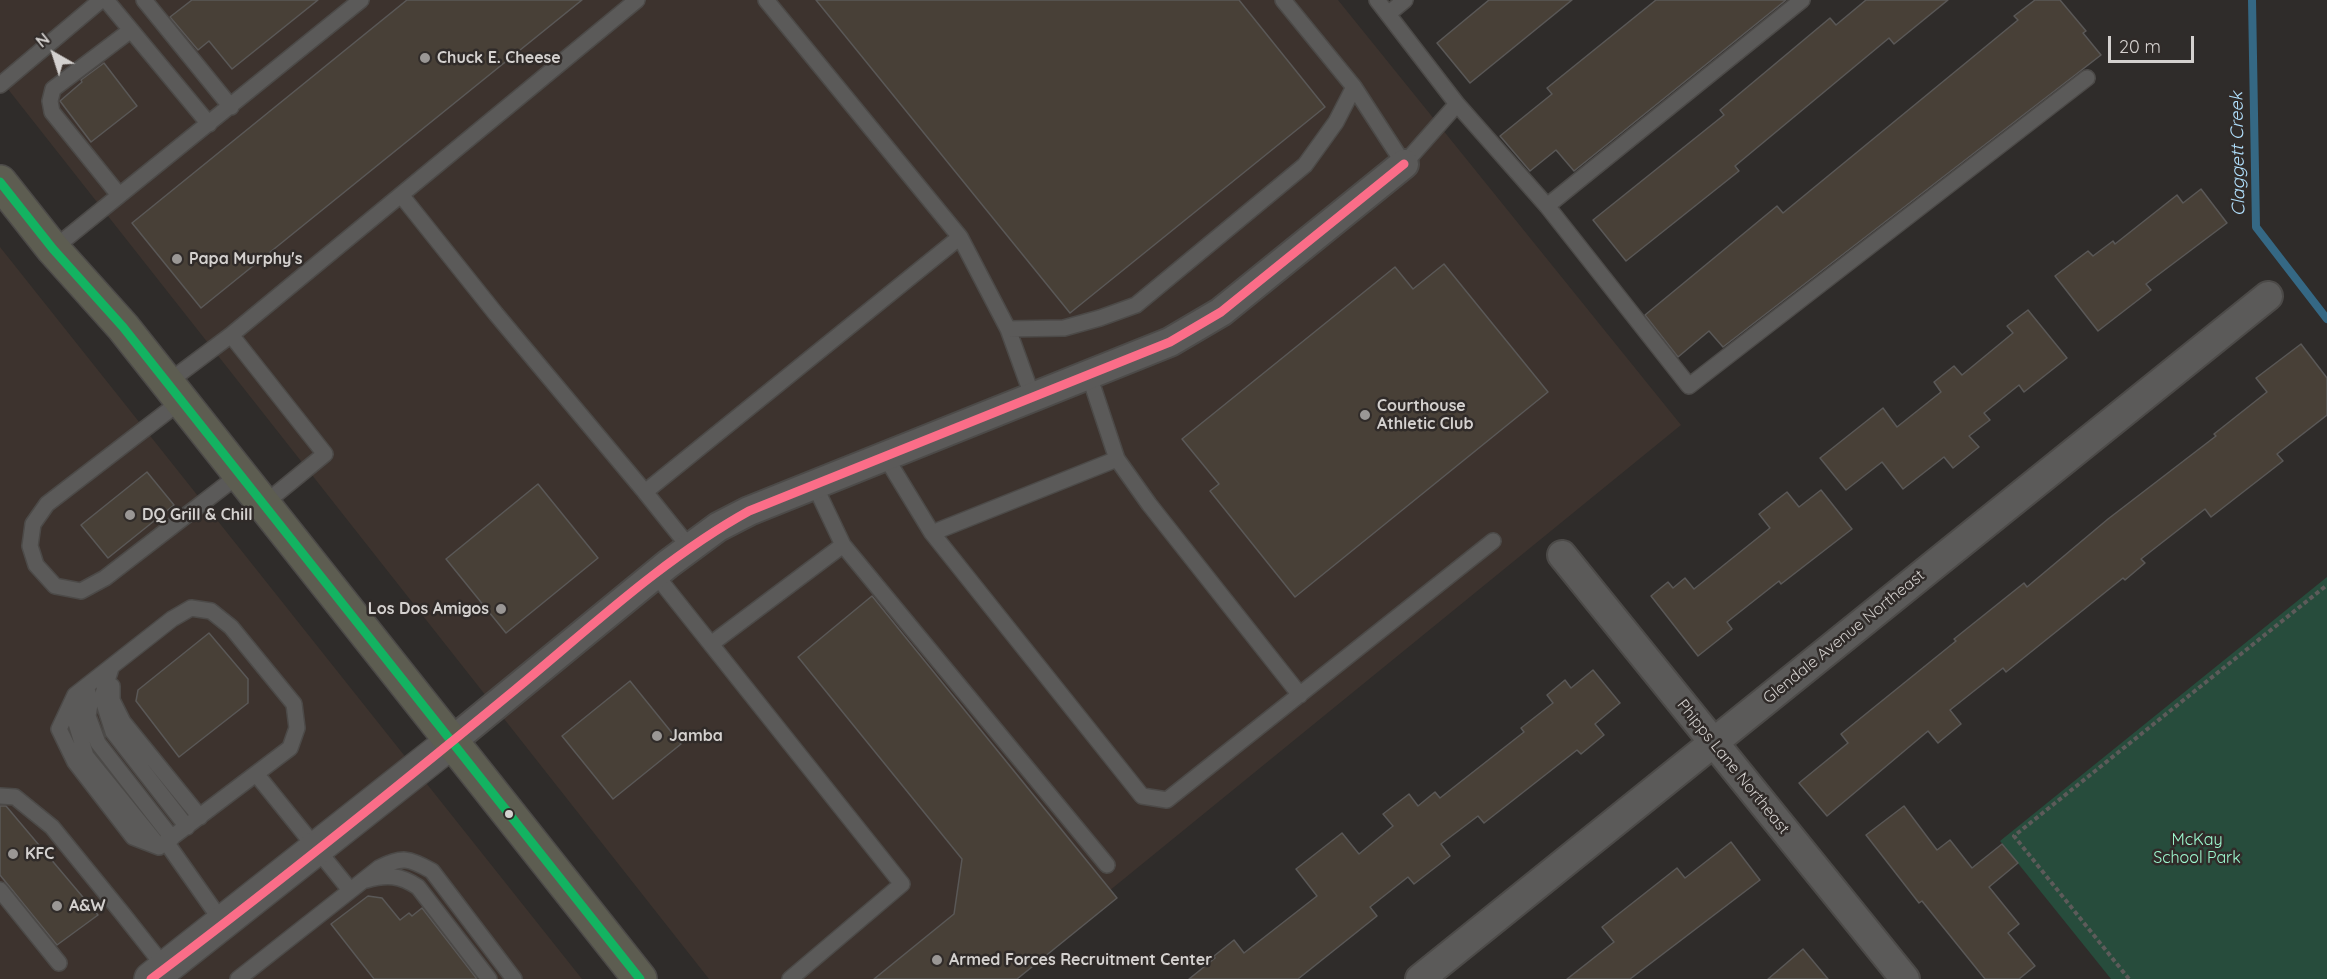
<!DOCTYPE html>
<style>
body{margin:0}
#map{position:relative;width:2327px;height:979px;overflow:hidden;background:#2f2c2a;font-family:Quicksand,sans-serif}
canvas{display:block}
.north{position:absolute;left:24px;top:24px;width:60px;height:60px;-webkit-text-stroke:4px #302b29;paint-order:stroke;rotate:321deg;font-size:16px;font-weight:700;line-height:24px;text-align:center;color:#d4d1cf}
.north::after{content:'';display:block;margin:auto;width:21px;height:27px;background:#d4d1cf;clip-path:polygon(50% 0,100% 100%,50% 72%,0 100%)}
.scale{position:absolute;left:2108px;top:36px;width:86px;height:27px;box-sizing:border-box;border:3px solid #d4d1cf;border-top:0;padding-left:8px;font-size:18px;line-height:21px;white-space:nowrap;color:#d4d1cf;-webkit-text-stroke:4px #302b29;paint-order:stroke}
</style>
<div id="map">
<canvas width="2327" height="979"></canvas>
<div class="north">N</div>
<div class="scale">20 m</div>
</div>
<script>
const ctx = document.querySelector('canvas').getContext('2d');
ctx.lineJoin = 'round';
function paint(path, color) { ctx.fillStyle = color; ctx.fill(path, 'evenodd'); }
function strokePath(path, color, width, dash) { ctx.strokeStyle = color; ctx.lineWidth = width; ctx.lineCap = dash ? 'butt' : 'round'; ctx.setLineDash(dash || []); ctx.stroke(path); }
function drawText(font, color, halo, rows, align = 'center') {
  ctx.font = font + ' Quicksand,sans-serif'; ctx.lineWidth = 5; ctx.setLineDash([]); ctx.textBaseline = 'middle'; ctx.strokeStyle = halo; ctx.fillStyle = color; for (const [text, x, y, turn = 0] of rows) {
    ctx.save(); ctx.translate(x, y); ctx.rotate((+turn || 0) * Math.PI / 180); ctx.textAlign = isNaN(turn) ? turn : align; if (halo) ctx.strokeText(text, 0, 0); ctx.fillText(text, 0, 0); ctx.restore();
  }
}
paint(new Path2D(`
 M0,0H1338L1681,425L1001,979H709L0,79Z
 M0,247L582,979H0Z`), '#3d332e');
paint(new Path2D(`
 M2327,577V979H2111L2000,841Z`), '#274c3c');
strokePath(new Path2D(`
 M2252,0L2256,227L2327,319`), '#356884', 8);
const building = new Path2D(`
 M192,0H318L232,69L209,41L198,50L170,17Z
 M407,0H582L201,308L132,223Z
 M816,0H1239L1325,107L1070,313Z
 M1489,0H1572L1470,83L1437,43Z
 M1656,0H1786L1574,171L1556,150L1530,171L1500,136L1552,94L1547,88Z
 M1866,0H1948L1894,44L1889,38L1735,166L1739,171L1626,261L1593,220L1724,115L1720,110L1830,18L1836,25Z
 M2035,0H2060L2086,31L2083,33L2101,55L1723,347L1709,331L1678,357L1645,315L1777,206L1783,213L2018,20L2014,16Z
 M104,63L137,106L91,142L60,101L82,82L81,80Z
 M2201,189L2227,223L2146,284L2151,290L2098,331L2055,276L2088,251L2093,256L2113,241L2115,244L2177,195L2183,203Z
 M1444,264L1548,392L1295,597L1210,491L1219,484L1182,439L1395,267L1413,289Z
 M2028,310L2067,358L2024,392L2019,385L1984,413L1990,420L1969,436L1979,447L1953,468L1944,457L1903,489L1882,462L1846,490L1820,458L1883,408L1897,427L1941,392L1934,382L1954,366L1962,375L2013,333L2007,326Z
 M2301,344L2327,378V415L2277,454L2283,461L2211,517L2205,509L2141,559L2145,563L2125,580L2123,578L2006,672L2003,668L1950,710L1961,724L1938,743L1928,731L1827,816L1799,783L1848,743L1841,734L1956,641L1954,639L2024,583L2027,587L2108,519L2216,436L2214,434L2267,392L2256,378Z
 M147,472L174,505L108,558L81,525Z
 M538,484L598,558L506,633L446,559Z
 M1821,490L1852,529L1781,584L1779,581L1727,622L1732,629L1698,656L1651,596L1668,582L1673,588L1685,578L1694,589L1770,528L1759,514L1787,492L1799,507Z
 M872,596L1117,898L1017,979H874L954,914L962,859L798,657Z
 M209,633L248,679V703L179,757L136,701L138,690Z
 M1593,670L1620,703L1595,724L1604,735L1581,754L1577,750L1484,823L1478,816L1441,844L1450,856L1414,884L1408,877L1370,907L1377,916L1298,979H1189L1215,958L1214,956L1234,940L1244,953L1317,896L1296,869L1342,833L1359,854L1393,826L1383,814L1409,794L1418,806L1435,792L1440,798L1524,732L1521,728L1553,703L1547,695L1565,680L1571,688Z
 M630,681L681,744L613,799L562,736Z
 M0,806H6L98,915L57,945L0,875Z
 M1904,806L1937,850L1950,840L1972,868L2002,844L2018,863L1989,887L2019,924L2008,933L2035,966L2019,979H1985L1922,901L1919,903L1866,835Z
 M1731,842L1760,880L1630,979H1567L1614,942L1602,927L1677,868L1685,878Z
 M368,896L382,898L400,920L409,913L412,916L422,908L477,979H374L331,924Z
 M1803,949L1828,979H1768Z`);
paint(building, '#484037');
strokePath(building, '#5a5857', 1.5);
const service = new Path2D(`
 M106,0L209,124
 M144,0L231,107
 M1283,0L1354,87L1404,164L1457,104L1547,206L1689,386L2087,78
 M1377,0L1457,104
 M1388,14L1405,0
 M0,85L101,0
 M119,195L52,112L50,101L53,89L131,30
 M401,195L496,314L645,492
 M1547,206L1802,0
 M960,237L1008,329L1033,398
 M53,249L361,0
 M1008,329L1064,328L1100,318L1136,305L1305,165L1336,122L1354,87
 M231,335L637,0
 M1089,375L1117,459L1149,504L1300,695
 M167,383L231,335L325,454L264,504
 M181,401L47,504L33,524L30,546L36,565L55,586L81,591L105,578L240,474
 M885,456L932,533L1142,796L1167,800L1493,541
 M814,484L843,545L1107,865
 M932,533L1117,459
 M690,548L645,492L960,237L766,0
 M655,574L902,884L790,979
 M191,608L211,611L231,627L294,704L297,728L290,748L159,847L133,837L75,762L59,729L75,695L172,619Z
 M711,644L843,545
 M111,668L102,697L113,732L187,827
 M112,686V700L123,722L200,817
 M88,692L83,696L76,723L86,756L158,845
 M91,698L88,716L98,743L172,838
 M257,775L350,890
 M0,796L15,797L52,827L122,913L167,970
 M166,842L223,923
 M366,880C387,874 400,875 418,887L489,979
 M0,890L59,963
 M238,979L379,868C402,856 409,858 432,871L514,979`);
const minor = new Path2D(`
 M1562,555L1905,979
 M451,742L668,564L718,527L749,511L1170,342L1221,312L1404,164
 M1420,979L2268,296`);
const tertiary = new Path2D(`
 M151,979L451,742`);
const primary = new Path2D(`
 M0,182L53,249L123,327L640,979`);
strokePath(service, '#4c4a48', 18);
strokePath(minor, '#4c4a48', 32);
strokePath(tertiary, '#4c4a48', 36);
strokePath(primary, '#4c4a48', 36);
strokePath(new Path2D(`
 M2129,979L2014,836L2327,585`), '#5d5b5a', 4, [4.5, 3]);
strokePath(service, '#5b5a59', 15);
strokePath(minor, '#5b5a59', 28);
strokePath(tertiary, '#5b5a59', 33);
strokePath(primary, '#5d5d51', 33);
strokePath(new Path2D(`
 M0,182L53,249L123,327L640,979`), '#13b361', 9);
strokePath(new Path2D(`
 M151,979C275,886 396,788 516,689C591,627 664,558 749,511L1170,342L1221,312L1404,164`), '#fb6d88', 9);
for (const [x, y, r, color] of [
 [425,58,6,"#9a9795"],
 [177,259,6,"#9a9795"],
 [1365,415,6,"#9a9795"],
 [130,515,6,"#9a9795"],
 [501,609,6,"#9a9795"],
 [657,736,6,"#9a9795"],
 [509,814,5,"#d4d1cf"],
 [13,854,6,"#9a9795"],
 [57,906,6,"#9a9795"],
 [937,960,6,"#9a9795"]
]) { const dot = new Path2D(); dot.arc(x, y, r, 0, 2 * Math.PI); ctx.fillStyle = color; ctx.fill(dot); strokePath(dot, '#302b29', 2); }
drawText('bold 16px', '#d4d1cf', '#302b29', [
 ["Chuck E. Cheese",437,58],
 ["Papa Murphy's",189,259],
 ["Courthouse",1377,406],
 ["Athletic Club",1377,424],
 ["DQ Grill & Chill",142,515],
 ["Los Dos Amigos",489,609,"right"],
 ["Jamba",669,736],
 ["KFC",25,854],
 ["A&W",69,906],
 ["Armed Forces Recruitment Center",949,960]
], 'left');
drawText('16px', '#d4d1cf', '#302b29', [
 ["Glendale Avenue Northeast",1844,637,-39],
 ["Phipps Lane Northeast",1733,767,51]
]);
drawText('16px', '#9efad0', '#302b29', [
 ["McKay",2197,840],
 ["School Park",2197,858]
]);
drawText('italic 18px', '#b1e1fe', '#302b29', [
 ["Claggett Creek",2238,154,-91]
]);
</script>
